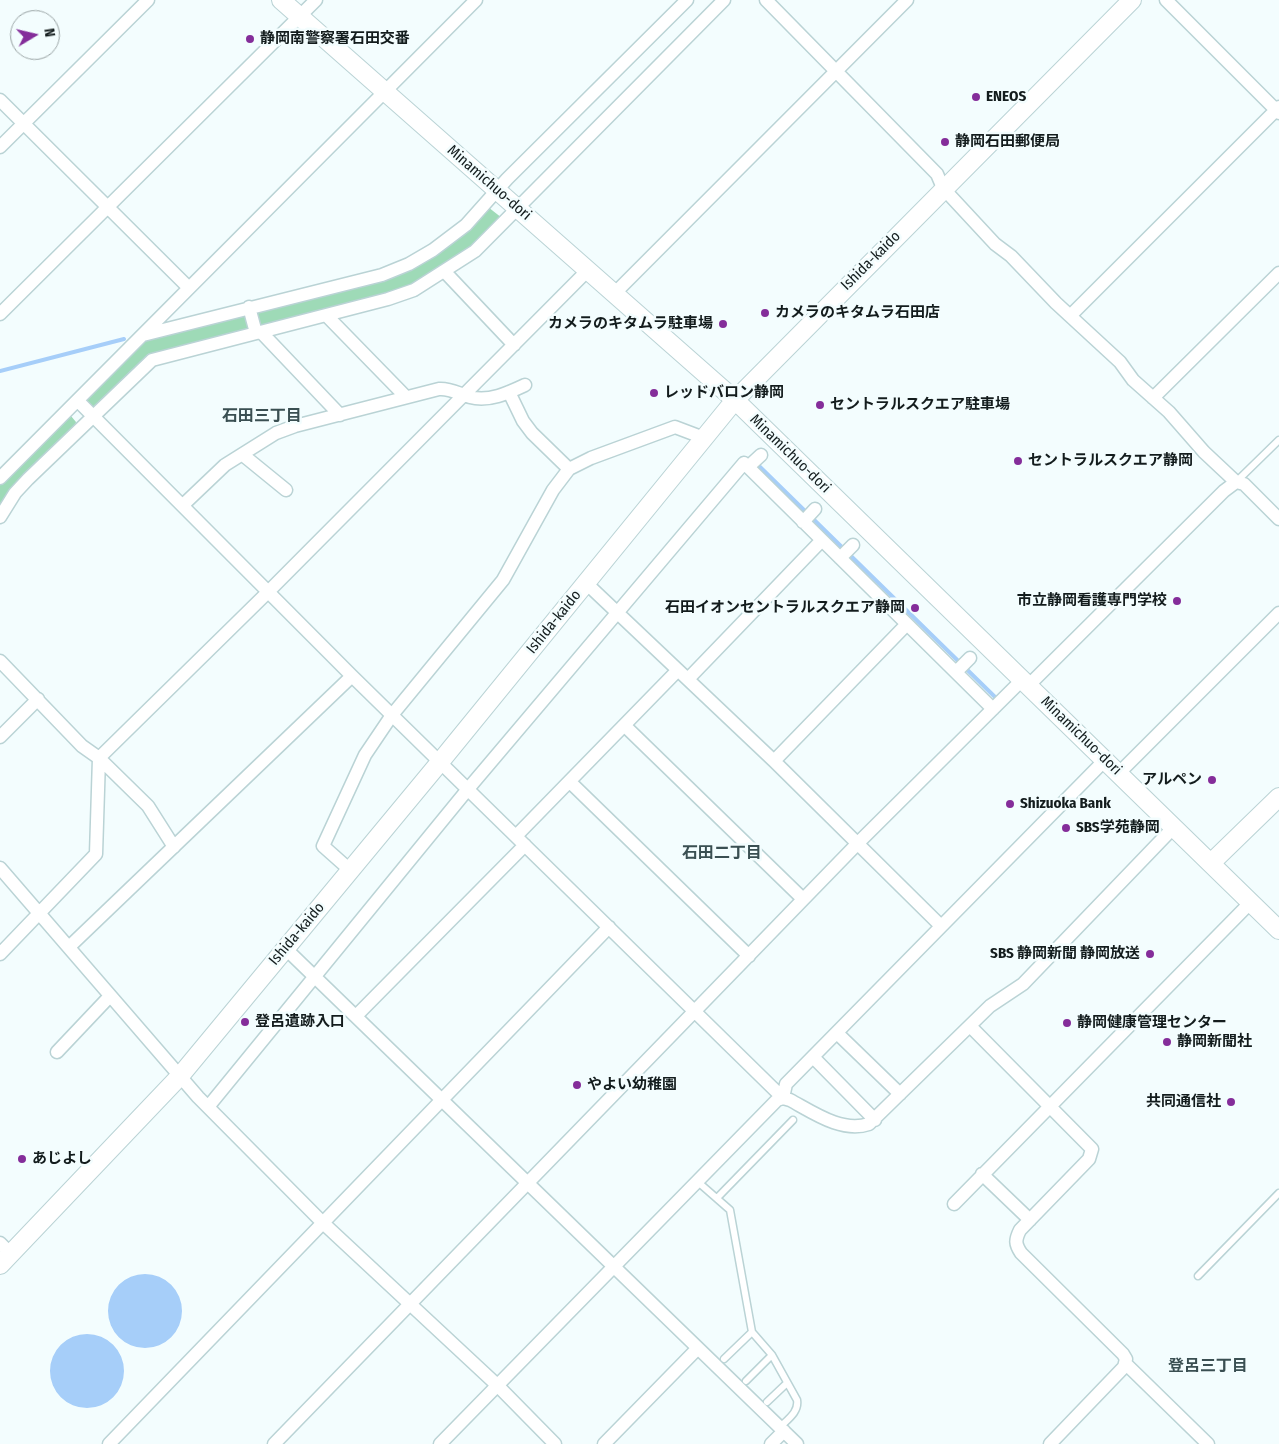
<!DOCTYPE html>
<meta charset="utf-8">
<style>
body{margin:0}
#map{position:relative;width:1279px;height:1444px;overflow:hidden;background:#f3fdfe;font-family:"Fira Sans Condensed",sans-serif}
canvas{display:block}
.north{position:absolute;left:10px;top:10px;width:50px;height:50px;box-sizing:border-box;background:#f3fdfe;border:1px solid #99a3a4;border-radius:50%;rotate:81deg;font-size:14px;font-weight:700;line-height:20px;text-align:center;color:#131c1d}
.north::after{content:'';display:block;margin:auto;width:18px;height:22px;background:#842d9a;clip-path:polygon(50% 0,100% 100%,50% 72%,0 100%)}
</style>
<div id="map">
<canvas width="1279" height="1444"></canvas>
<div class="north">N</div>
</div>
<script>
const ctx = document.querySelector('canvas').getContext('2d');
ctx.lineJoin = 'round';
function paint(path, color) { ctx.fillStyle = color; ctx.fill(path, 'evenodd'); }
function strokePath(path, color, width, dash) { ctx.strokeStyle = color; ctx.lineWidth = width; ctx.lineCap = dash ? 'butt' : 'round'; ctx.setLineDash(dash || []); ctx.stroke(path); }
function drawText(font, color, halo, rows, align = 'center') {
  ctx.font = font + ' "Fira Sans Condensed","Noto Sans JP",sans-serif'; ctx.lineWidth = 5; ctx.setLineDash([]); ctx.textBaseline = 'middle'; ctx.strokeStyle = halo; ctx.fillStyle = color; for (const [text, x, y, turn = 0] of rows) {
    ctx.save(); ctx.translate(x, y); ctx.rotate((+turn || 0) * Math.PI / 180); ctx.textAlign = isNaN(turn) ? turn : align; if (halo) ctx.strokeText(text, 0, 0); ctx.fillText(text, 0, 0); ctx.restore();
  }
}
paint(new Path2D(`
 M488,207L502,218L467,251L410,286L387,294L261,326L255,315L257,311L380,279Z
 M242,314L247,317L249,325L247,329L148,354L93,408L84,403L86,398L145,340Z
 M71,416L76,422L75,426L0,510V485L65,418Z`), '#9edab7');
paint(new Path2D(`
 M108 1311a37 37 0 1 1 74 0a37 37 0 1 1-74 0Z
 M50 1371a37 37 0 1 1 74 0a37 37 0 1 1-74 0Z`), '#a6cef9');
strokePath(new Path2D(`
 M0,371L124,339
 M758,465L995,697`), '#a6cef9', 4);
const lane = new Path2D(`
 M1237,481L1279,440
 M698,1182L730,1210L752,1332L772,1355L797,1400C799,1412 788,1419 780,1427
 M717,1198L793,1120
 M1198,1276L1279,1193
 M724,1359L752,1332
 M746,1381L772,1355
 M767,1402L787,1383`);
const street = new Path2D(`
 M766,0L937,174L943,188L995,244L1011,256L1056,303L1120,362L1133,380L1169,412L1204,452L1236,482L1244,484L1279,519
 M1166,0L1279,113
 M0,100L189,288
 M0,147L148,0
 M445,272L514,345
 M615,293L907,0
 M249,307L256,333
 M0,314L316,0
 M326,315L406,397
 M1070,316L1279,107
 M261,332L340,415
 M143,335L382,275L409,264L433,250L466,225L507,179L687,0
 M509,392L523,421L532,433L569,469
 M1153,398L1279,273
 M78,401L352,676L783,1098
 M243,455L286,490
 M748,467L761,455
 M0,478L476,0
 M183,505L225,465L276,433L295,426L439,389C450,388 459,394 470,397C489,402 508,393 525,385
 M0,517L15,493L28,479L152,360L388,299L414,290L475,251L724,0
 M803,522L815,509
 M840,558L853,545
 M586,583L774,761L940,925
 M0,661L82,746L99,758L148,806L174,847
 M956,672L970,658
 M689,678L822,540
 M1029,685L1224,491L1236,482
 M625,726L803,899
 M0,737L38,699
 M774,761L907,624
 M1119,773L1279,613
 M570,782L749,956
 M516,836L678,670
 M0,868L198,1097L322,1222L497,1385L555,1444
 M350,870L323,846L365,755L392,715L503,580L553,490L569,469L591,458L675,427L704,438
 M69,947L352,676
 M285,948L797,1444
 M0,954L96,854L99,758L269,591L588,270
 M356,1016L525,845
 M970,1026L1092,1149L1089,1159L1020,1230C1015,1240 1015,1244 1021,1253L1123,1354L1126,1359L1124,1367L1050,1444
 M837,1033L900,1094
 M57,1052L110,996
 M813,1057L875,1120
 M783,1098L786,1084L1105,760
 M208,1107L468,789L744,463L993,709
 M982,1174L1030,1220
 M954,1204L1251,902
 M0,1243L11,1254
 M1125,1363L1208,1444
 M109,1444L609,927
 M274,1444L858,843L1023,679
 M440,1444L777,1100L783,1098L790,1100C814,1113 842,1133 869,1124L990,1006L1023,984L1174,827
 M604,1444L697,1349
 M771,1444L784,1431`);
const secondary = new Path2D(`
 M281,0L735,400L1279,930
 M1211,863L1279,797
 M0,1265L180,1076L440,762L735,400L1132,0`);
strokePath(lane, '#bad3d5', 9);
strokePath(street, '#bad3d5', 15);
strokePath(secondary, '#bad3d5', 20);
strokePath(lane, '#fff', 6);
strokePath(street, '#fff', 12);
strokePath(secondary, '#fff', 18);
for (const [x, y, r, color] of [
 [250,39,5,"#842d9a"],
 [976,97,5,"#842d9a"],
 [945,142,5,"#842d9a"],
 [765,313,5,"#842d9a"],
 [723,324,5,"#842d9a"],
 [654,393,5,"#842d9a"],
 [820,405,5,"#842d9a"],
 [1018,461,5,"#842d9a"],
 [1177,601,5,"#842d9a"],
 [915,608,5,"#842d9a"],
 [1212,780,5,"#842d9a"],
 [1010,804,5,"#842d9a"],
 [1066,828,5,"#842d9a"],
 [1150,954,5,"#842d9a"],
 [245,1022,5,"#842d9a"],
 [1067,1023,5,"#842d9a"],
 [1167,1042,5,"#842d9a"],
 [577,1085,5,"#842d9a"],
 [1231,1102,5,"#842d9a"],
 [22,1159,5,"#842d9a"]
]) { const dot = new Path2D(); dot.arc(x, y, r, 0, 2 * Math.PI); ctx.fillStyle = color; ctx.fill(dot); strokePath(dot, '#f3fdfe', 2); }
drawText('bold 15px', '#131c1d', '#f3fdfe', [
 ["静岡南警察署石田交番",260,39],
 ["ENEOS",986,97],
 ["静岡石田郵便局",955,142],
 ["カメラのキタムラ石田店",775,313],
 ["カメラのキタムラ駐車場",713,324,"right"],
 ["レッドバロン静岡",664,393],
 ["セントラルスクエア駐車場",830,405],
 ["セントラルスクエア静岡",1028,461],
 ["市立静岡看護専門学校",1167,601,"right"],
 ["石田イオンセントラルスクエア静岡",905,608,"right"],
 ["アルペン",1202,780,"right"],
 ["Shizuoka Bank",1020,804],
 ["SBS学苑静岡",1076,828],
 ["SBS 静岡新聞 静岡放送",1140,954,"right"],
 ["登呂遺跡入口",255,1022],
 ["静岡健康管理センター",1077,1023],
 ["静岡新聞社",1177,1042],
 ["やよい幼稚園",587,1085],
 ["共同通信社",1221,1102,"right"],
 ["あじよし",32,1159]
], 'left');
drawText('15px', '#131c1d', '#f3fdfe', [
 ["Minamichuo-dori",489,183,41],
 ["Ishida-kaido",871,261,-45],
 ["Minamichuo-dori",790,454,44],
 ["Ishida-kaido",554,622,-51],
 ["Minamichuo-dori",1081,736,44],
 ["Ishida-kaido",297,934,-50]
]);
drawText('bold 16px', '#3a4f52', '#f3fdfe', [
 ["石田三丁目",262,417],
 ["石田二丁目",722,854],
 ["登呂三丁目",1208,1367]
]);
</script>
